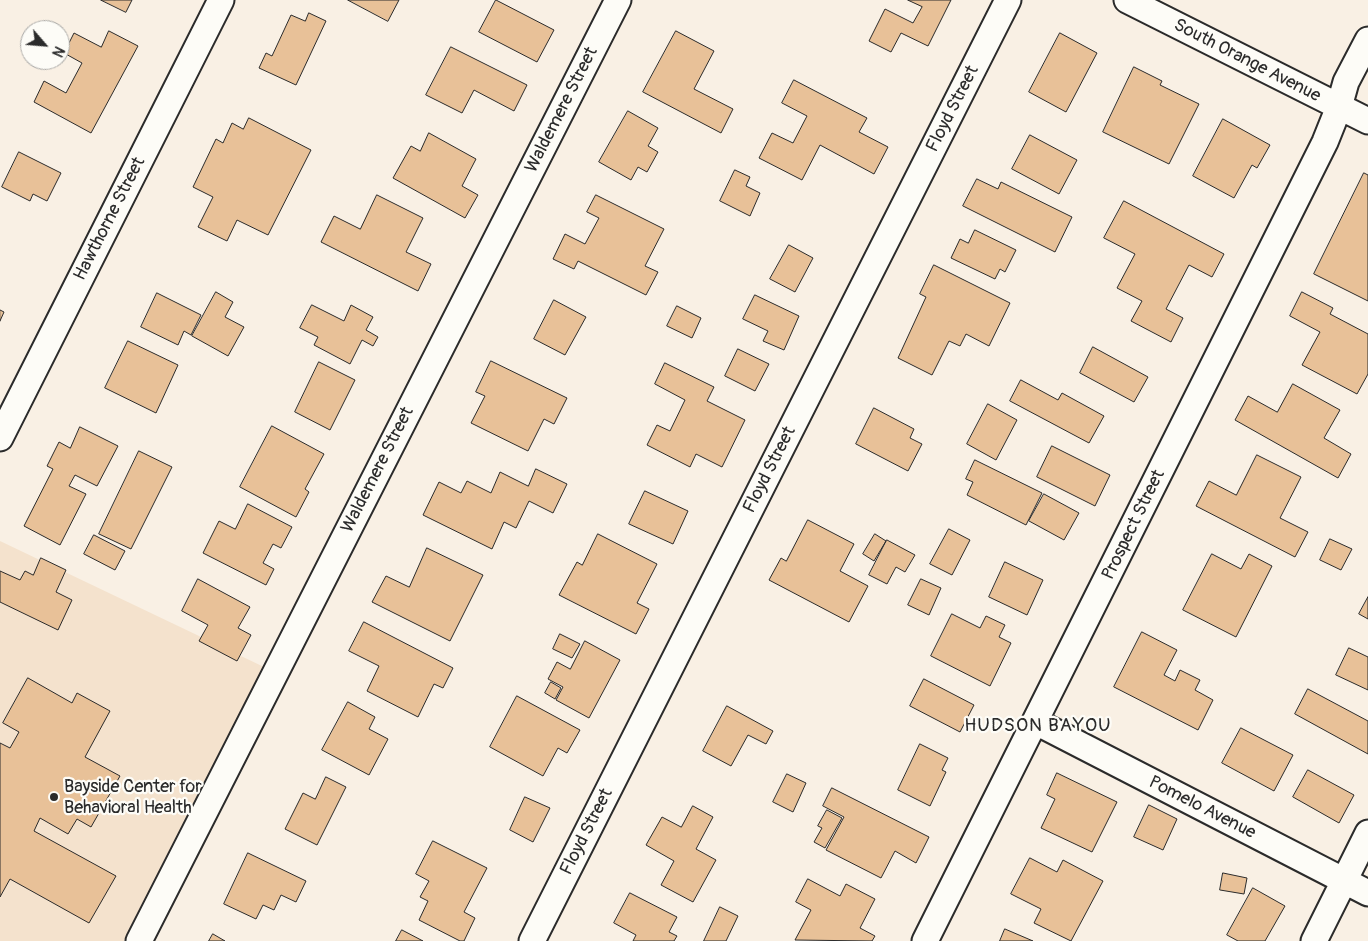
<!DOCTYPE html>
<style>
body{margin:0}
#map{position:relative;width:1368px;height:941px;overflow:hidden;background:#f9f0e4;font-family:Pangolin,sans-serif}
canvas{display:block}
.north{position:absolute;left:20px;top:20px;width:50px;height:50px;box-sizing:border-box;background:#fdfcf7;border:1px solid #a9a8a5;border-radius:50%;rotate:117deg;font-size:14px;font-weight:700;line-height:20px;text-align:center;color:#2b2b2b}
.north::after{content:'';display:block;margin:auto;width:18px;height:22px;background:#2b2b2b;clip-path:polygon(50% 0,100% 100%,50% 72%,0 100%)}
</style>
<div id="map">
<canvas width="1368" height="941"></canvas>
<div class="north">N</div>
</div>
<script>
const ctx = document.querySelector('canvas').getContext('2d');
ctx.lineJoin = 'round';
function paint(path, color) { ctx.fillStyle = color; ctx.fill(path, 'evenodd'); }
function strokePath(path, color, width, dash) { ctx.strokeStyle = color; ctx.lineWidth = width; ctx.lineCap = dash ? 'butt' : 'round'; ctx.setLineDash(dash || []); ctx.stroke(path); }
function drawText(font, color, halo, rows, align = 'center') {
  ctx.font = font + ' Pangolin,sans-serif'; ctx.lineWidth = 4.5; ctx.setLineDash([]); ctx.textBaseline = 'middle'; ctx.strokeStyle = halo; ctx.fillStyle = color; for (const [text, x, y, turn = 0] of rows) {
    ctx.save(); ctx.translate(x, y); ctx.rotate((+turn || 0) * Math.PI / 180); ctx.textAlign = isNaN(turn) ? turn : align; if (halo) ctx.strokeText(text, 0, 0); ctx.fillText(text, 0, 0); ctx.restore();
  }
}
paint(new Path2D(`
 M0,541L264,667L124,941H0Z`), '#f4e2cd');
const building = new Path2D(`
 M101,0H132L126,12Z
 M348,0H399L388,21Z
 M496,0L554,30L537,62L479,32Z
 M908,0H951L928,46L901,33L891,52L869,41L885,9L913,23L922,7Z
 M309,13L326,21L296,85L259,68L266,53L272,56L291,15L305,21Z
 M109,31L138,46L91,133L34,102L44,81L66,93L82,63L64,53L74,33L101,47Z
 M676,31L714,51L694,89L733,109L721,133L643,92Z
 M1060,33L1097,53L1066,112L1029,92Z
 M451,47L527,85L514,111L474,90L462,113L426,95Z
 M1134,67L1162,81L1160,85L1199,104L1169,164L1103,132Z
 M794,80L867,118L859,132L888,147L874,174L820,145L802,180L759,158L772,133L793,143L807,116L782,103Z
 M628,111L658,128L648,146L658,152L647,172L638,167L631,180L599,162Z
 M249,118L311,150L268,235L237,220L227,241L198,227L213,197L193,187L216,139L223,143L232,123L243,129Z
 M1223,119L1270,145L1257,168L1252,165L1234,198L1193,176Z
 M429,133L476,159L462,186L478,195L465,218L393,178L411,146L420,151Z
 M1030,135L1077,160L1059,194L1012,169Z
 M19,152L61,173L47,201L33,194L30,201L2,187Z
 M735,170L750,177L746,186L760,193L750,216L720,201Z
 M1364,173L1368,175V301L1314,274Z
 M977,179L998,189L1001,182L1072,217L1055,252L963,206Z
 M377,195L423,218L406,252L431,264L418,291L321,242L334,216L360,229Z
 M596,195L664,229L645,266L658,272L646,295L578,261L574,269L553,259L565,234L585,244L599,218L587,212Z
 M1124,201L1224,254L1212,277L1189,265L1166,309L1183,318L1171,342L1131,321L1142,301L1117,288L1135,254L1104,238Z
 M975,230L1016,250L1005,272L1000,269L995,279L951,258L960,239L968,243Z
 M789,245L813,258L795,292L770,279Z
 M934,265L1010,303L989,346L966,334L960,346L949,341L932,375L898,358L926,297L920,294Z
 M216,292L233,302L225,317L244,327L228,356L192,336Z
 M1302,292L1333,308L1330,314L1368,334V374L1357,394L1302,365L1320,332L1290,316Z
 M157,293L201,315L191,335L184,331L178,345L141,327Z
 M755,295L799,316L784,350L763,341L768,331L743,319Z
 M554,300L586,317L565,355L534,339Z
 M312,305L344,321L351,305L373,317L366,330L378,337L373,346L362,340L350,364L314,345L318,337L300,328Z
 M677,306L701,318L692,338L667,326Z
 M0,310L4,312L0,321Z
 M128,341L178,365L156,413L105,388Z
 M1093,347L1148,377L1134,402L1080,373Z
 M738,349L769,364L755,391L725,376Z
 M491,361L567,398L554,424L544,419L528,451L471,423L485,396L476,392Z
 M319,362L355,380L330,430L295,412Z
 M665,363L714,387L707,401L745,420L722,467L696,454L690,467L647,445L657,425L670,431L685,400L655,384Z
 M1021,380L1058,400L1062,393L1104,416L1089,443L1010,401Z
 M1293,384L1340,410L1324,438L1351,454L1338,478L1235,420L1248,396L1277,412Z
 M988,404L1017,420L996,460L967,444Z
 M874,408L914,429L910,438L922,444L908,471L856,444Z
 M272,426L324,454L305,489L309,492L296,517L240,487Z
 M80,427L118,446L97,486L75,475L69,486L86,494L60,545L24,526L53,469L47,466L59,442L70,448Z
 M1052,446L1110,475L1095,506L1037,477Z
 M139,451L172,467L131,549L99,534Z
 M1257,455L1301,477L1280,518L1308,532L1295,557L1196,506L1209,481L1236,495Z
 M975,460L1042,493L1026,525L967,495L973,482L966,479Z
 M536,469L567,484L553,513L529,501L516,528L504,522L492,549L423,515L439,482L461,493L467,481L491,493L500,472L528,486Z
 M645,491L688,511L673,544L629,524Z
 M1044,494L1079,513L1064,540L1029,521Z
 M248,504L292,527L281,548L273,544L263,563L274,569L266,585L203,553L219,521L235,529Z
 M808,520L854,544L840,571L868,586L849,622L769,580L781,558L786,561Z
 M949,529L970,540L952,575L930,564Z
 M598,534L657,564L637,603L649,609L636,634L559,595L577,562L582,565Z
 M875,534L886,541L874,561L863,554Z
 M94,535L125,551L115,570L84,554Z
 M1330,539L1352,549L1341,570L1320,560Z
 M887,540L915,555L905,572L896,567L887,584L869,575Z
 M427,548L483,575L450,641L372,602L386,576L409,587Z
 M1212,554L1241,569L1249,554L1272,566L1236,637L1183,610Z
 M41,558L66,570L56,592L72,600L58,630L0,602V571L20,580L25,571L33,575Z
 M1005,562L1043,580L1027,615L989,597Z
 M198,579L250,607L238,628L251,635L237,661L199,641L208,625L182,611Z
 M921,579L941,588L929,615L908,605Z
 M1368,597V619L1359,614Z
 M952,614L980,628L986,616L1005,625L999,637L1011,643L990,686L931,656Z
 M364,622L453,668L443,688L434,684L418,717L367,691L379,666L349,651Z
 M1142,632L1177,650L1164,675L1175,681L1180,670L1200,680L1195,690L1213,700L1198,730L1114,687Z
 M560,634L580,644L572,658L553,649Z
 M585,641L620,660L589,718L556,700L563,687L548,679L557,662L570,669Z
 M1349,648L1368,657V690L1336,675Z
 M28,678L72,703L77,693L110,711L85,757L120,776L91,827L77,819L68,834L40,818L34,831L116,876L89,923L10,879L0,897V743L10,748L19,732L3,723Z
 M924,679L974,705L960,732L910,706Z
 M551,682L561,688L555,699L545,693Z
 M1308,689L1368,721V754L1295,714Z
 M517,696L580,730L567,753L558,748L543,776L490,747Z
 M348,702L375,717L369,729L388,739L369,775L322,750Z
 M727,706L773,731L766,744L748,735L731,766L703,751Z
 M1241,728L1293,755L1274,791L1222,763Z
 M920,744L948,758L942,770L946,772L930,806L898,790Z
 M1308,770L1354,795L1339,823L1293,797Z
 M1057,773L1117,802L1092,852L1041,828L1055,799L1047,795Z
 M787,774L806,783L793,812L773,802Z
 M326,777L346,787L317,845L285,829L303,793L315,799Z
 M832,788L929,837L916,863L895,851L881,878L826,850L844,817L823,806Z
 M525,797L550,808L533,842L510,830Z
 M1149,805L1177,819L1163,850L1134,837Z
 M693,806L713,817L696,849L716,860L693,902L661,885L674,861L646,845L662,817L681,827Z
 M827,810L842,818L825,848L814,842L822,828L818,826Z
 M433,841L487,868L464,912L475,918L464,941H460L419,920L428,901L420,897L429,881L416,874Z
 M248,853L306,881L296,902L281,895L274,910L263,905L256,919L224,904Z
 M1030,858L1057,872L1063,860L1103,881L1071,941L1034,923L1041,909L1011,894Z
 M1223,873L1247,878L1244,894L1220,890Z
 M808,879L840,896L846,884L875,899L860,928L875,936L872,941L795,940L811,910L796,902Z
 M1253,888L1285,906L1265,941H1238L1227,935Z
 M630,893L677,917L669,932L677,936L674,941H633L636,935L614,923Z
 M720,907L738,916L726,941H704Z
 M1005,929L1033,941H1000Z
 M402,930L423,941H396Z
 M213,934L225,941H209Z`);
paint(building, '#e8c198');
strokePath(building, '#2b2b2b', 1);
const minor = new Path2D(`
 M1127,0L1368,121
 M0,438L221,0
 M1036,722L1368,893
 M139,941L618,0
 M532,941L1008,0
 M925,941L1325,142L1339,107L1346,82L1368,40
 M1314,941L1368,833`);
strokePath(minor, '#2b2b2b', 29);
strokePath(minor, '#fdfcf7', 25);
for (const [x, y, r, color] of [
 [54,797,5,"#2b2b2b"]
]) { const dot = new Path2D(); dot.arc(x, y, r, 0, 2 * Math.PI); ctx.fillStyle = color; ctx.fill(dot); strokePath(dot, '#fdfcf7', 2); }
drawText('18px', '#2b2b2b', '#fdfcf7', [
 ["South Orange Avenue",1247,61,27],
 ["Floyd Street",953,109,-63],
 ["Waldemere Street",562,110,-63],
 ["Hawthorne Street",110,219,-63],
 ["Waldemere Street",378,470,-63],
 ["Floyd Street",770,470,-63],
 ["Prospect Street",1134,525,-64],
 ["Pomelo Avenue",1202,808,27],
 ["Floyd Street",587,832,-63]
]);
drawText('18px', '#2b2b2b', '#fdfcf7', [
 ["Bayside Center for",64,787],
 ["Behavioral Health",64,808]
], 'left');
ctx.letterSpacing = '1px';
drawText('19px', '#2b2b2b', '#fdfcf7', [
 ["HUDSON BAYOU",1038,726]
]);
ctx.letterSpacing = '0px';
</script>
